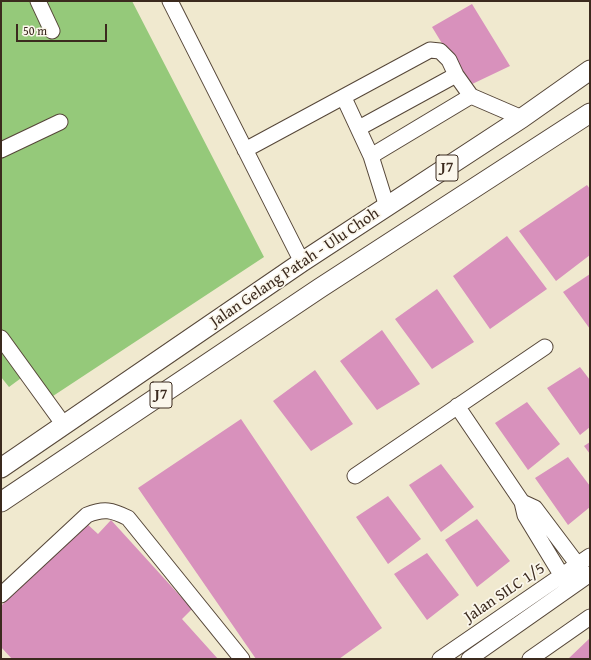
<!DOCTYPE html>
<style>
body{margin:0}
#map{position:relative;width:591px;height:660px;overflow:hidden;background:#f0e9cf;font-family:"Gentium Book Plus",serif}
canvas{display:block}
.frame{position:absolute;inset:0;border:2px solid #3b2a1e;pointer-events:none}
.scale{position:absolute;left:16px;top:24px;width:91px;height:18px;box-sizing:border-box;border:2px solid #3b2a1e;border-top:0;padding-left:5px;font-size:12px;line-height:14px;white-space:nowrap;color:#3b2a1e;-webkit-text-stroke:3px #fbf7ec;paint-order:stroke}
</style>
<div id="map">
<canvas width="591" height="660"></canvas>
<div class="frame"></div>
<div class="scale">50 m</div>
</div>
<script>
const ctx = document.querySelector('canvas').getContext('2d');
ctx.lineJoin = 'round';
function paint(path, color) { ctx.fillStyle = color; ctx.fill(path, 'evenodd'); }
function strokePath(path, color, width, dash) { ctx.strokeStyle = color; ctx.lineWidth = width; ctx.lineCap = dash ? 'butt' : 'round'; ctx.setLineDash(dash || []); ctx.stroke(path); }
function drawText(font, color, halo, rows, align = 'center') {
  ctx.font = font + ' "Gentium Book Plus",serif'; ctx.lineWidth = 3.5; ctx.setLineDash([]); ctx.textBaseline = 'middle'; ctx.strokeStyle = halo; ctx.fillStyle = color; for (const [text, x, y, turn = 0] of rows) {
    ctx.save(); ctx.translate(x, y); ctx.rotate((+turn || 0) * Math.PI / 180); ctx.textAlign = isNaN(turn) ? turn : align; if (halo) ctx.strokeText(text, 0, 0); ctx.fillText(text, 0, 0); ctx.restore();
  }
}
paint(new Path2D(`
 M1,1H132L264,257L53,396L32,370L9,387L1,377Z`), '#95c97a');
paint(new Path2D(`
 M472,4L510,66L468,86L432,27Z
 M587,185L590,189V255L556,281L519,231Z
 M507,236L547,289L490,329L453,276Z
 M590,274V329L563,292Z
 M437,289L474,342L432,369L395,319Z
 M382,330L420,384L377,410L340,361Z
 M580,367L590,380V427L580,435L547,388Z
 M315,370L353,424L311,451L273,401Z
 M527,402L560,444L528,470L495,423Z
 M241,419L382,628L339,659H256L138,488Z
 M590,442V454L584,446Z
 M568,457L590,486V507L568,525L535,478Z
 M441,464L474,507L441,532L409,485Z
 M388,496L421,539L388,564L356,517Z
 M477,519L510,561L477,587L445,540Z
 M111,520L192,609L182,619L218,659H12L1,647V606L85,522L98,534Z
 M427,553L459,595L427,620L394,574Z
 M590,638V659H568Z`), '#d891bc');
const minor = new Path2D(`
 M38,1L52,31
 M170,1L302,262
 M344,98L371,156L387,207
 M359,128L456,75
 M1,150L60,122
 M245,150L430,50L440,51L449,60L456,75L471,96L522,118
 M371,156L471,96
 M1,338L64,425
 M457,406L522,502L525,515L562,576
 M355,476L545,347
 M522,502L535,508L578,565
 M1,595L87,515C104,508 112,510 128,518L242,659
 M440,659L590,556
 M469,659L590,574
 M530,659L590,617`);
const major = new Path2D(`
 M1,468L302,262L522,118L590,70
 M1,502L320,288L590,113`);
strokePath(minor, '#564739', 17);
strokePath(major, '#564739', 21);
strokePath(minor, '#fff', 15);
strokePath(major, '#fff', 19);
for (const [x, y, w] of [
 [447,168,22],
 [161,395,22]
]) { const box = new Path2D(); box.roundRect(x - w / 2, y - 13, w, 26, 3); ctx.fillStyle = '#fbf7ec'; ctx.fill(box); strokePath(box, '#3b2a1e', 1); }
drawText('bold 15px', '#3b2a1e', null, [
 ["J7",447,168],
 ["J7",161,395]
]);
drawText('16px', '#3b2a1e', '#fbf7ec', [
 ["Jalan Gelang Patah - Ulu Choh",295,268,-34],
 ["Jalan SILC 1/5",505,593,-34]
]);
</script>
